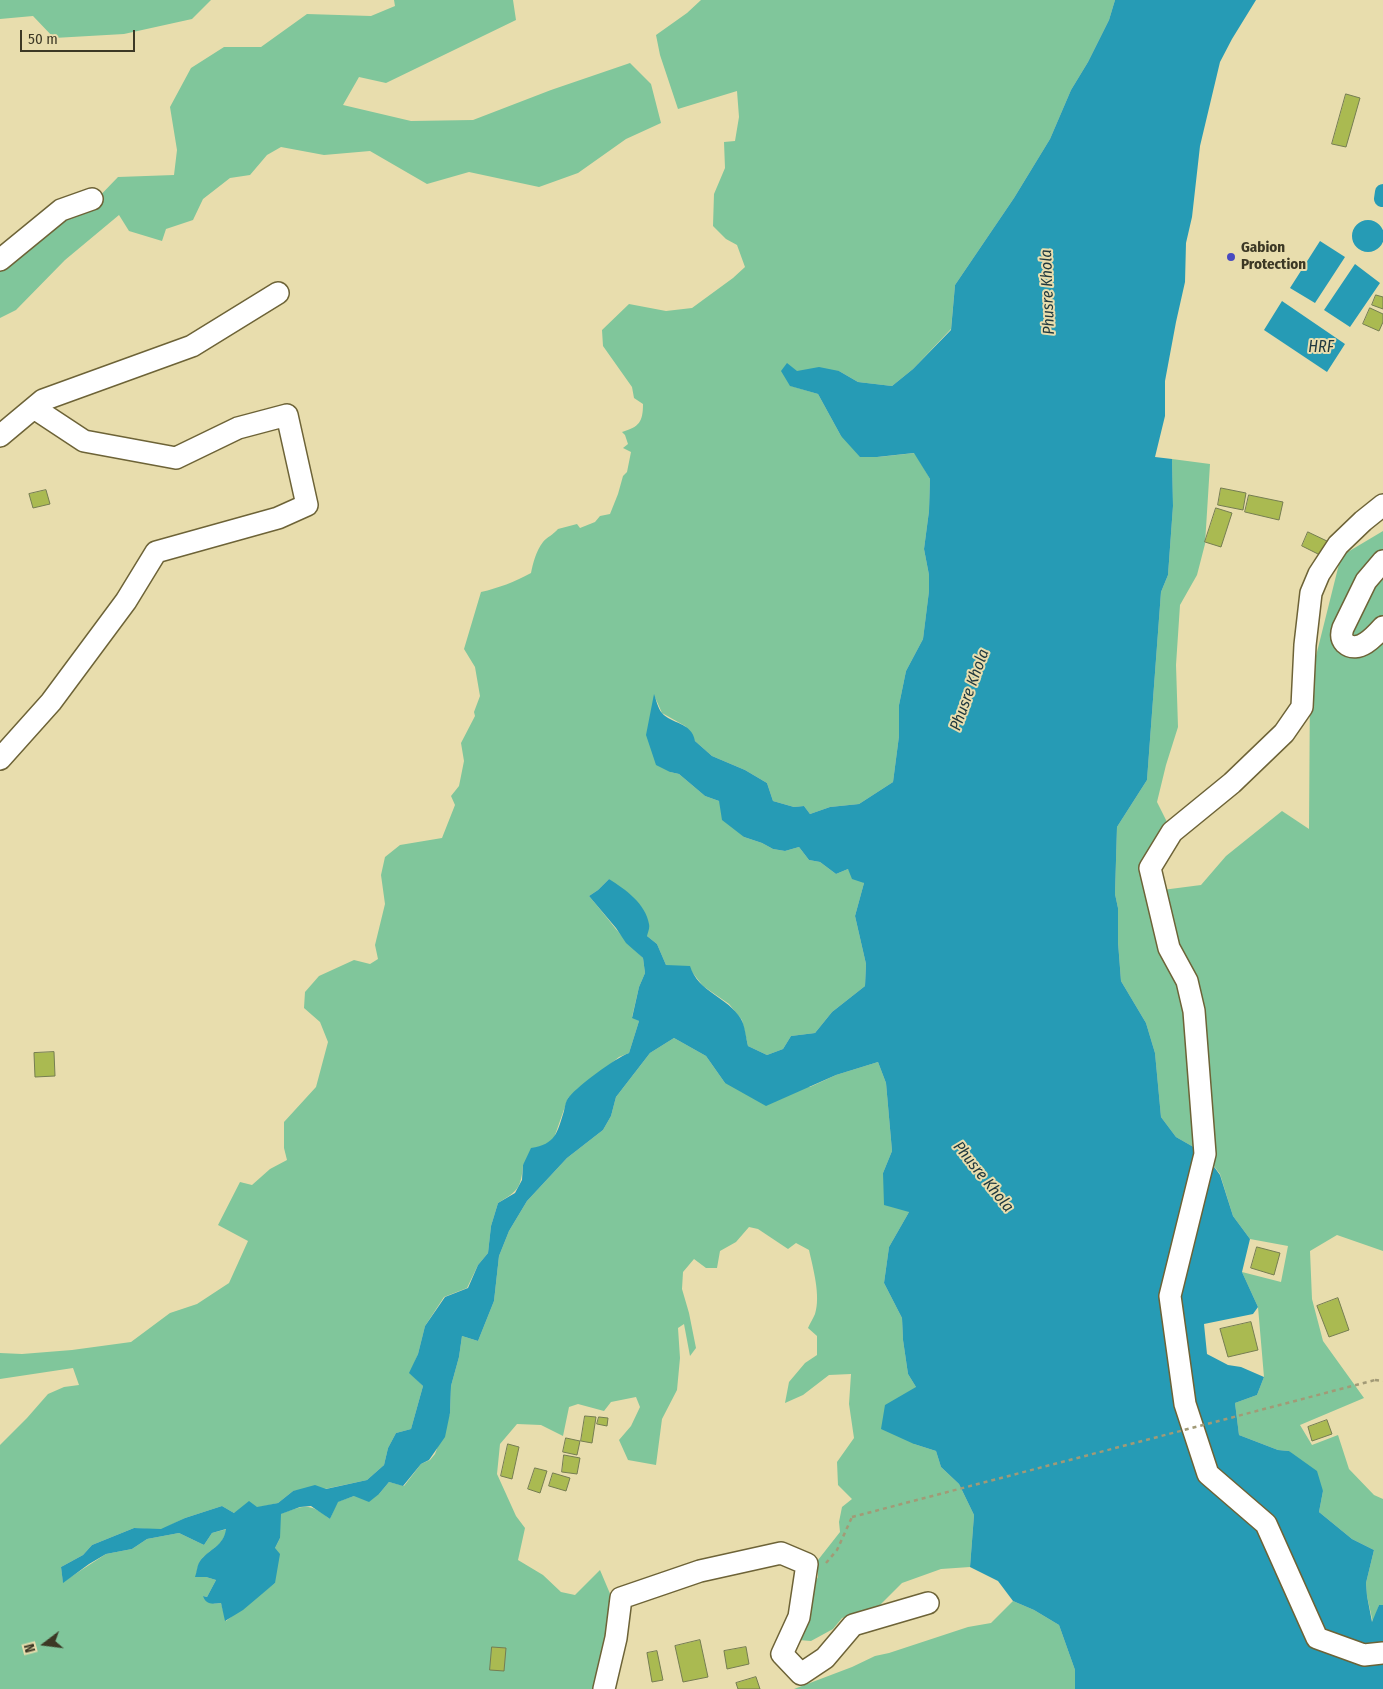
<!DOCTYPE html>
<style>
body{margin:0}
#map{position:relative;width:1383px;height:1689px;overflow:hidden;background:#e8ddad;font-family:"Fira Sans Condensed",sans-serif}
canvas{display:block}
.north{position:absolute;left:20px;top:1619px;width:50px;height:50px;-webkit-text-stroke:4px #e8ddad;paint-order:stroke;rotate:255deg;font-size:14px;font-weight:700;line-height:20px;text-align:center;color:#3c3825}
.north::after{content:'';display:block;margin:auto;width:18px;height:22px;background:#3c3825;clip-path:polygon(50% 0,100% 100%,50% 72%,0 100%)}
.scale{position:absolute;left:20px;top:30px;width:115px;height:22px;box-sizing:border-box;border:2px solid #3c3825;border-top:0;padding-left:6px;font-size:15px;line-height:18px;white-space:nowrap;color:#3c3825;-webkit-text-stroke:4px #e8ddad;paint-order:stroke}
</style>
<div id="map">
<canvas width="1383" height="1689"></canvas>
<div class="north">N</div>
<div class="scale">50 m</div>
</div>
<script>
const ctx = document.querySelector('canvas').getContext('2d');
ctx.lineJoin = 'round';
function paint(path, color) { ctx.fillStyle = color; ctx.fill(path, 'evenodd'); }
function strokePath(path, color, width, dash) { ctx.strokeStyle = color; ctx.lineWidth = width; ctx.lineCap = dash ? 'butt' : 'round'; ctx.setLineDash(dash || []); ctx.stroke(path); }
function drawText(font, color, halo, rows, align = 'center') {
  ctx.font = font + ' "Fira Sans Condensed",sans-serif'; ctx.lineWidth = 4; ctx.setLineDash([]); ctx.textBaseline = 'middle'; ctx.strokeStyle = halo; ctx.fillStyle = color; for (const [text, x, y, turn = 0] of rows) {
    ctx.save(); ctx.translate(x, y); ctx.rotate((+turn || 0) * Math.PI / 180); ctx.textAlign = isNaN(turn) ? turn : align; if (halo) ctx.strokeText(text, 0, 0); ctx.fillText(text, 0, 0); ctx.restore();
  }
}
paint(new Path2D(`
 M0,0H211L192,19L124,34L54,38L33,16L0,19Z
 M394,0H513L516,20L386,83L359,77L343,105L411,121L473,120L551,90L630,63L651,84L661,123L626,139L578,173L539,187L469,172L427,184L370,151L324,155L281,147L267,155L250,175L230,178L203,199L193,220L166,229L162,241L129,231L119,215L65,260L16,310L0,318V265L61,215L90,206L118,177L174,175L177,150L170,107L191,68L224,47H261L307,14L371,16L395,6Z
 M701,0H1115L1109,20L1088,62L1071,90L1050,139L1014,198L955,285L951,329L913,369L892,386L858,382L839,371H797L791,386L818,394L841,436L878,457L915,453L930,479L929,511L924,549L929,575V591L923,639L906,671L899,705V736L893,782L859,804L830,807L810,814L804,806L794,807L773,801L767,783L745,770L712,756L695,741L685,726L662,713L654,695L670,772L679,774L705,796L719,801L744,837L762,843L773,849L785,851L799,847L809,860L820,862L836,874L848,869L864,883L855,916L866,964L865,986L832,1012L815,1033L791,1036L783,1049L767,1055L748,1046L742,1020L729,1004L703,986L692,972L666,965L657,944L647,936L609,879L598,890L589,896C607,917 623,940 643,958L645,973L639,987L632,1017L639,1021L629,1053L619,1057L568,1098L554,1138L523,1165C521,1188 518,1191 498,1203L491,1226L488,1253L478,1265L467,1288L444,1297L425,1326L418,1354L410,1373L423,1386L411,1429L396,1433L388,1448L384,1465L367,1480L325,1489L293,1491L278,1503L234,1513L222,1506L185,1518L161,1530L134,1528L92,1545L83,1555L61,1567L63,1582L106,1554L132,1549L147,1539L179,1533L204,1545L212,1533L227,1529C223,1547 209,1549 200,1561C198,1565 197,1572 196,1577H206L216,1580L207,1597L203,1596L214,1604L221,1603L226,1621L275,1583V1548L280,1538V1514C306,1505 308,1502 330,1519L337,1502L354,1496L379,1494L389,1482L404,1486L421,1464L430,1460L435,1454L450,1413L451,1386L459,1357L462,1336L478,1341L494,1301L499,1256L509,1231L527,1201L567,1158L603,1130L611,1116L616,1097L650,1053L674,1038L706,1056L725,1083L810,1087L836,1075L878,1062L886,1083L892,1151L883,1173L909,1212L889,1247L884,1283L902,1318L903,1340L908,1374L916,1387L914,1444L936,1451L941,1467L959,1484L974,1515L970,1567L941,1569L902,1583L880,1605L842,1618L833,1629L811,1641L799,1640L809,1593L818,1577V1560L840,1532L839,1522L842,1507L852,1499L838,1485L837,1462L854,1438L849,1404L851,1374L829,1375L803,1395L785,1403L789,1382L805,1363L817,1355V1336L808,1328C810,1323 813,1319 815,1314C821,1296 813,1268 809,1250L796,1243L788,1249L758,1229L749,1227L736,1242L720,1251L717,1268H706L694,1259L683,1272L682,1289L689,1313L696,1348L690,1356L684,1324L678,1328L680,1358L677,1390L662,1419L656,1465L628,1460L619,1440L631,1426L640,1407L636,1397L611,1402L604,1411L578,1404L569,1407L563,1436L541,1425L517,1424L500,1444L497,1474L516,1516L525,1528L518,1560L543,1575L561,1592L575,1595L600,1570L611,1596L600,1689H0V1445L27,1418L48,1394L64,1387L79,1385L73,1368L0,1379V1353L22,1354L72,1350L131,1342L170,1313L197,1304L229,1283L248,1241L218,1225L240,1182L252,1185L270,1169L287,1160L284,1148V1122L316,1087L328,1042L320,1022L304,1008L305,992L319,976L354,960L370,964L378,959L375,945L385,904L381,875L385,857L400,845L442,838L455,805L451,796L459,786L464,761L461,743L475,716L474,712L480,696L475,667L464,649L481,592C499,588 514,582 531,573C533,563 536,551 543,542C547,537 553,535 558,529L577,524L580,528L595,522L600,516L610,514L618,494L623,476L627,472L631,452L623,448L628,444L625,435L622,432C639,427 643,422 643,404L634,398L632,387L603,346L602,330L629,304L666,311L692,308L733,278L745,267L737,245L726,239L713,226L714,194L725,168L724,142L735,141L739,117L737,91L678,109L660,55L656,35L687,13Z
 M1172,459L1210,464L1205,544L1197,575L1180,605L1176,665L1178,727L1166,765L1157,802L1168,824L1147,892L1201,885L1226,856L1282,811L1309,829L1310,680L1341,556L1383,531V1251L1337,1235L1310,1251L1312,1299L1323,1341L1364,1398L1300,1425L1312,1445L1338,1435L1349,1469L1374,1495L1383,1499V1605H1379L1373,1623L1367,1596L1366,1583L1374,1550L1352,1539L1319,1512L1323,1491L1289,1451L1278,1450L1239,1435L1235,1403L1257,1395L1264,1377L1258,1307L1242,1272L1281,1282L1288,1246L1250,1239L1233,1216L1220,1174L1204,1153L1176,1137L1161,1117L1155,1053L1146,1023L1121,981L1118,942V908L1115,894L1117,827L1147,780L1161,592L1168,575L1173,506Z
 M1013,1601L1034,1610L1059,1625L1075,1670V1689H794L852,1667L875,1656L889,1653L968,1627L991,1623Z`), '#80c69b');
paint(new Path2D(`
 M1115,0H1256L1232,39L1220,62L1200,146L1192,217L1186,243L1185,282L1176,322L1165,381V416L1155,457L1172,459L1173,506L1168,575L1161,592L1147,780L1117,827L1115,894L1118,908V942L1121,981L1146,1023L1155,1053L1161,1117L1176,1137L1204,1153L1220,1175L1233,1216L1250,1239L1242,1272L1258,1307L1253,1314L1204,1324L1207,1354L1228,1365L1241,1367L1264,1377L1257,1395L1235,1403L1239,1435L1278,1450L1289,1451L1317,1471L1323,1491L1319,1512L1352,1539L1374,1550L1366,1583L1367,1596L1372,1622L1379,1605H1383V1689H1075V1670L1059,1625L1034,1610L1013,1601L998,1581L970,1567L974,1515L959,1484L941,1467L936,1451L914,1444L881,1429L885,1405L916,1387L908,1374L903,1340L902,1318L884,1283L889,1247L909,1212L884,1205L883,1173L892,1151L886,1083L878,1062L836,1075L766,1106L725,1083L706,1056L674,1038L650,1053L616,1097L611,1116L603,1130L567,1158L527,1201L509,1231L499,1256L494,1301L478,1341L462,1336L459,1357L451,1386L450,1413L445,1437L429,1460L421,1464L403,1486L389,1482L379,1494L369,1502L354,1496L338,1502L330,1519L311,1506L300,1507L281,1514L280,1538L275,1548L280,1554L275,1583L243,1610L225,1621L221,1603C212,1604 206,1605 203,1596L207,1597L216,1580L206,1577H195C197,1572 197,1565 200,1561C209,1549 224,1546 226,1529L212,1533L204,1545L179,1533L147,1539L132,1549L106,1554L89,1564L63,1583L61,1567L83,1555L92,1545L134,1528L161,1529L185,1518L222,1506L234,1513L249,1501L257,1507L278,1503L293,1491L315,1485L326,1489L367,1480L384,1465L388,1448L396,1433L411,1429L423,1386L409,1373L418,1354L425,1326L445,1297L468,1288L478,1265L488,1253L491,1226L498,1203L515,1193L522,1180L523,1165L531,1148C556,1144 557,1133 564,1111C565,1106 566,1100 569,1097C580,1084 614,1059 629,1053L639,1021L632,1018L639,987L645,973L643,958L626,943L616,928L589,896L598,890L609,879C625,889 646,904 649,924C650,928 648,932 647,936L657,944L666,965L690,966C698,992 728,997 741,1019C745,1026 746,1038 748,1046L767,1055L783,1049L791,1036L815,1033L832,1012L865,986L866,964L855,916L864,883L852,879L848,869L836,874L820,862L809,860L799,847L785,851L773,849L762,843L744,837L722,820L719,801L705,796L679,774L670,772L656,765L646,735L654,694C656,699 658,709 662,713C671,724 692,722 695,741L712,756L745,770L767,783L773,801L794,807L804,806L810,814L830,807L859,804L893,782L899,736V705L906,671L923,639L929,591V575L924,549L929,511L930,479L914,453L877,457H860L841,436L818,394L790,386L781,371L787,363L797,371L819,367L839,371L858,382L892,386L913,369L951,330L955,285L1014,198L1050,139L1071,90L1088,62L1109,20Z
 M1352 236a16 16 0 1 1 32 0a16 16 0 1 1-32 0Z
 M1320,241L1345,257L1315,303L1290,288Z
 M1355,264L1380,283L1350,327L1324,310Z
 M1282,301L1345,344L1327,372L1264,330Z`), '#269bb5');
strokePath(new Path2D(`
 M1382,199L1383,192`), '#269bb5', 16);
const building = new Path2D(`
 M1346,94L1360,98L1346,147L1332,144Z
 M1376,295L1383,297V309L1372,305Z
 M1370,308L1383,314V322L1379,331L1363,324Z
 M1221,488L1246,493L1243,510L1218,505Z
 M46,490L50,504L33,508L29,494Z
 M1249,495L1283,502L1279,520L1245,512Z
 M1216,508L1232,513L1221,547L1205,542Z
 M1308,532L1329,542L1322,556L1302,546Z
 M54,1052L55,1076L35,1077L34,1053Z
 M1257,1247L1280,1253L1274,1275L1251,1268Z
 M1338,1298L1349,1330L1329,1337L1317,1306Z
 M1251,1322L1258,1350L1228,1357L1220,1329Z
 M585,1416L596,1417L592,1443L581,1441Z
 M599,1417L608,1418L607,1426L597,1424Z
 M1327,1420L1332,1434L1312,1441L1308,1427Z
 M566,1438L580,1441L577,1455L563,1452Z
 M508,1444L519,1447L512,1479L501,1476Z
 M564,1455L580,1458L577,1474L562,1472Z
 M535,1468L547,1471L540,1493L528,1489Z
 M553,1473L570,1478L566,1491L549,1486Z
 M700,1640L708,1677L683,1682L675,1646Z
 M492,1647L506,1648L504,1671L490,1670Z
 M746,1647L749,1664L727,1669L724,1651Z
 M657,1651L663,1680L652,1682L647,1653Z
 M756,1677L760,1689H738L736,1683Z`);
paint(building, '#aaba51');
strokePath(building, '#757d51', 1);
const minor = new Path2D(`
 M0,260L61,210L92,199
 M0,436L43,400L192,346L278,293
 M1383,505L1363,521L1338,545L1319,574L1311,593L1305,645L1302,707L1284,733L1232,783L1172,832L1150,868L1169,948L1187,981L1194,1011L1205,1154L1170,1296L1185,1404L1208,1474L1266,1524L1317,1638L1364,1655L1383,1653
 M1383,561L1366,581L1343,628C1341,634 1341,639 1345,643C1358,655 1375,636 1383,627
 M0,759L51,702L126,601L156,552L278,518L307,505L287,415L238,428L176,458L84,441L34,408
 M604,1689L616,1638L621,1598L700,1571L781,1553L807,1564L799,1617L782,1654L801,1674L825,1658L853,1625L928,1603`);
strokePath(minor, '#6d6337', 24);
strokePath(new Path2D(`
 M1375,1380L1383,1381
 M826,1563L837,1550L852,1517`), '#a29a76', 2.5, [4, 4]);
strokePath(minor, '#fff', 21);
strokePath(new Path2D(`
 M852,1517L1375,1380`), '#a29a76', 2.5, [4, 4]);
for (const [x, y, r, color] of [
 [1231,257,5,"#484ac0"]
]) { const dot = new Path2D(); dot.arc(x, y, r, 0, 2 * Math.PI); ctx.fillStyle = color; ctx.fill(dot); strokePath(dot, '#e8ddad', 2); }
drawText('bold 15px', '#3c3825', '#e8ddad', [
 ["Gabion",1241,248],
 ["Protection",1241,265]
], 'left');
drawText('italic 16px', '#21393f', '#e8ddad', [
 ["Phusre Khola",1048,292,-92],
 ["HRF",1321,348],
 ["Phusre Khola",970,690,-70],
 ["Phusre Khola",983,1177,51]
]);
</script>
